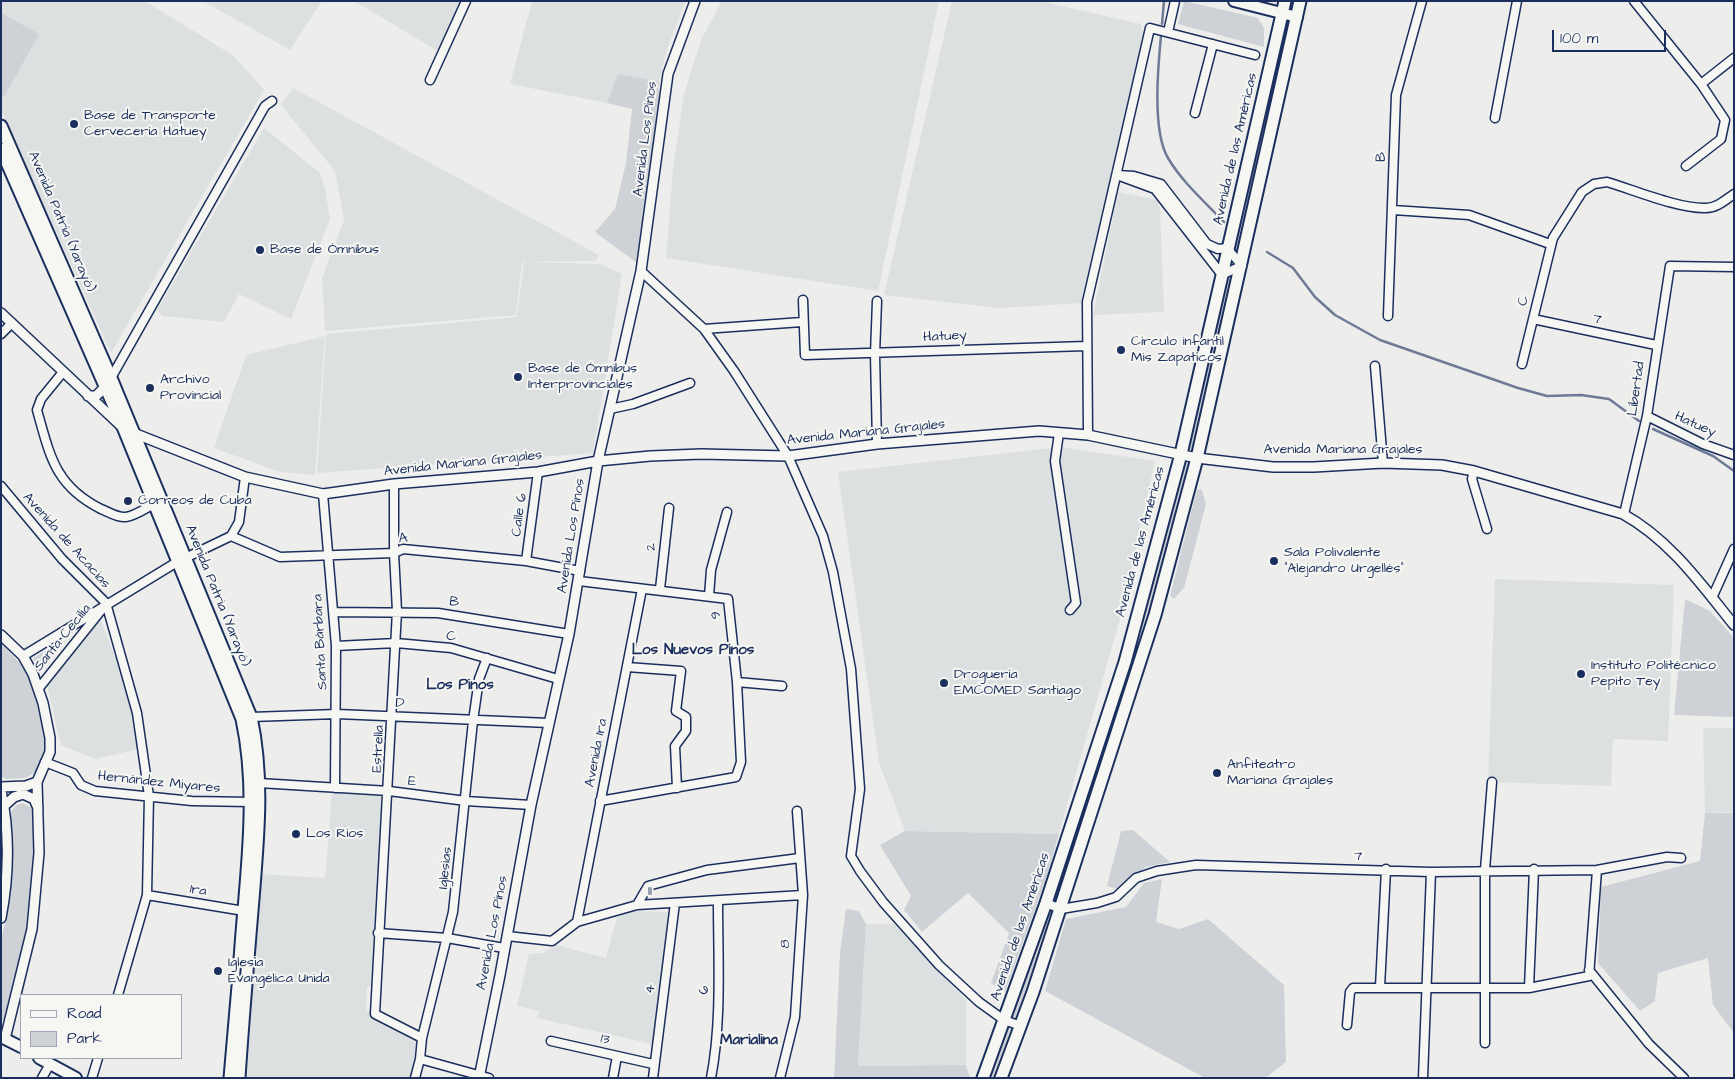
<!DOCTYPE html>
<meta charset="utf-8">
<style>
body{margin:0}
#map{position:relative;width:1735px;height:1079px;overflow:hidden;background:#edeeec;font-family:"Architects Daughter",sans-serif}
canvas{display:block}
.frame{position:absolute;inset:0;border:2px solid #1b2f5e;pointer-events:none}
.legend{position:absolute;left:20px;top:994px;width:162px;height:65px;box-sizing:border-box;background:#f6f6f2;border:1px solid #9ea6b7;margin:0;padding:6px 9px;list-style:none;font-size:15px;color:#1b2f5e}
.legend li{display:flex;align-items:center;gap:10px;height:25px}
.legend b{width:25px;border:1px solid #9ea6b7}
.scale{position:absolute;left:1552px;top:30px;width:114px;height:22px;box-sizing:border-box;border:2px solid #1b2f5e;border-top:0;padding-left:6px;font-size:15px;line-height:18px;white-space:nowrap;color:#1b2f5e;-webkit-text-stroke:4px #f6f6f2;paint-order:stroke}
</style>
<div id="map">
<canvas width="1735" height="1079"></canvas>
<div class="frame"></div>
<ul class="legend">
<li><b style="height:6px;background:#f6f6f2"></b>Road</li>
<li><b style="height:14px;background:#ced2d7"></b>Park</li>
</ul>
<div class="scale">100 m</div>
</div>
<script>
const ctx = document.querySelector('canvas').getContext('2d');
ctx.lineJoin = 'round';
function paint(path, color) { ctx.fillStyle = color; ctx.fill(path, 'evenodd'); }
function strokePath(path, color, width, dash) { ctx.strokeStyle = color; ctx.lineWidth = width; ctx.lineCap = dash ? 'butt' : 'round'; ctx.setLineDash(dash || []); ctx.stroke(path); }
function drawText(font, color, halo, rows, align = 'center') {
  ctx.font = font + ' "Architects Daughter",sans-serif'; ctx.lineWidth = 4; ctx.setLineDash([]); ctx.textBaseline = 'middle'; ctx.strokeStyle = halo; ctx.fillStyle = color; for (const [text, x, y, turn = 0] of rows) {
    ctx.save(); ctx.translate(x, y); ctx.rotate((+turn || 0) * Math.PI / 180); ctx.textAlign = isNaN(turn) ? turn : align; if (halo) ctx.strokeText(text, 0, 0); ctx.fillText(text, 0, 0); ctx.restore();
  }
}
paint(new Path2D(`
 M1,1H145L234,56L264,90L111,353L1,110Z
 M203,1H322L290,50Z
 M354,1H464L438,51Z
 M532,1H686L668,46L659,81L619,74L607,103L510,84Z
 M722,1H939L878,291L666,258L673,169L684,94L701,40Z
 M952,1H1040L1141,24L1143,33L1084,303L999,308L884,295Z
 M293,88L599,255L596,261L522,262L516,315L325,331L322,278L344,220L335,171L281,105Z
 M264,128L320,173L325,188L330,219L291,319L239,294L224,322L163,316L157,310Z
 M1118,192L1157,200L1160,208L1164,312L1093,315Z
 M524,262L600,264L622,274L593,453L317,473L326,334L517,317Z
 M325,336L315,475L280,472L214,448L246,355Z
 M1060,447L1155,461L1124,604L1059,834L905,831L879,763L838,472Z
 M1495,579L1674,585L1668,741L1613,739L1611,786L1488,782Z
 M99,616L127,687L139,749L95,759L61,745L47,685Z
 M1703,728H1734V812L1705,813Z
 M332,792L381,796L371,986L367,987L366,1010L417,1042L410,1078H247L260,874L325,878Z
 M631,911L671,912L652,1044L537,1018L539,1011L517,1006L529,954L542,953L557,945L606,958L617,917Z
 M866,924H894L966,1000V1065L858,1066Z`), '#dde0e1');
paint(new Path2D(`
 M1184,1L1258,18L1264,28V47L1178,24Z
 M1,13L39,34L4,97L1,94Z
 M1286,19L1292,20L1239,257L1233,250Z
 M618,74L659,81V99L637,263L595,232L615,209L626,163L632,109L607,103Z
 M1235,273L1193,452L1186,450L1227,276Z
 M1184,459L1191,461L1143,641L1058,904L1051,902Z
 M1197,489L1202,490L1206,504L1184,588L1174,599L1170,596Z
 M1685,599L1710,611L1734,638V717L1674,715Z
 M66,640L40,673L33,658Z
 M1,643L26,670L34,687L47,749L36,772L25,778L6,779L1,776Z
 M23,803L33,809C36,870 31,931 13,991C9,1001 7,1014 1,1023V940L7,914L12,850L11,812L16,805Z
 M1705,813H1734V1033L1713,1005L1708,958L1658,973L1655,1001L1640,1011L1598,963L1601,887L1700,861Z
 M1133,830L1170,862L1146,867L1117,889L1107,886L1121,831Z
 M905,831L1059,834L1047,876L1005,992L991,983L1009,933L968,893L922,932L904,910L911,896L880,845Z
 M1162,879L1156,922L1179,929L1208,919L1284,985L1286,1062L1265,1078H1205L1045,991L1066,919L1126,907L1144,883Z
 M1050,907L1056,910L1018,1021L1010,1019Z
 M846,909L859,911L866,924L858,1066L966,1065L970,1078H834L840,953Z
 M1008,1025L1016,1028L997,1078H988Z`), '#ced2d7');
strokePath(new Path2D(`
 M1162,24L1164,1
 M1161,36C1158,67 1152,131 1168,158C1182,182 1205,202 1224,222
 M1267,252L1293,268L1315,297L1335,315L1380,340L1518,388L1547,396L1581,395L1609,399L1639,421
 M1653,429L1713,456L1734,471`), '#6e7a96', 2.5);
const minor = new Path2D(`
 M1634,1L1701,84L1725,120L1721,139L1686,166
 M1168,32L1175,1
 M430,80L466,1
 M1701,84L1734,58
 M1195,113L1213,44
 M1495,118L1517,1
 M1117,175L1134,176L1161,184L1207,244L1218,249L1227,248L1242,266L1223,274L1219,271L1155,189Z
 M1393,210L1469,215L1550,244
 M641,271L704,329L734,371L788,456L823,536L833,572L851,669L860,789L851,856L860,871L883,902L939,965L979,1002L1004,1020L1021,1026
 M803,300L805,355L1086,346
 M1388,316L1396,95L1422,1
 M1533,319L1656,345
 M704,329L802,322
 M1,334L12,323
 M1522,364L1553,238L1582,192L1594,184L1607,182C1634,190 1679,209 1706,208C1717,208 1725,200 1734,194
 M1375,366L1383,463
 M63,372L41,399L37,410C50,456 55,486 101,509C109,512 117,518 126,517C135,516 146,508 154,504
 M111,378L265,106L272,101
 M610,409L633,404L690,383
 M1647,416L1703,444L1734,455
 M1059,433L1055,461L1076,603L1070,610
 M1088,435L1087,302L1150,28L1255,55
 M877,444L875,354L877,301
 M1474,471L1472,479L1487,529
 M394,484V553L397,611L375,1014L422,1038
 M1,486L62,559L106,603L137,713L149,796L147,895L118,995
 M323,494L336,646L335,788
 M1624,514L1647,416L1670,266L1734,267
 M231,536L280,557L394,553L403,549L526,561L580,571
 M526,561L538,472
 M579,581L728,599L737,682L741,762L736,777L600,801
 M660,589L669,508
 M709,596L711,570L727,512
 M1712,598L1734,549
 M333,612L438,613L569,634
 M336,646L396,643L451,648L558,679
 M23,656L177,562L231,536L239,522L245,477
 M627,667L681,671L676,711L686,717V731L675,746L677,788
 M737,682L782,686
 M39,688L103,608
 M251,717L337,714L549,723
 M45,762L73,773L81,785L95,791L192,801L250,802
 M259,783L389,791L466,801L531,805
 M147,895L244,911
 M1046,903L1061,909L1097,903L1116,897L1136,878L1157,871L1196,865L1431,872L1597,870L1667,857L1681,858
 M637,905L648,886L707,870L800,858
 M577,922L642,589
 M378,933L447,938L504,948
 M507,936L552,941L577,922L637,905L803,895
 M1589,970L1649,1044L1684,1078
 M1380,987L1386,869
 M1529,988L1534,869
 M1347,1025L1350,992L1353,988H1529L1589,976L1597,870
 M551,1041L653,1064
 M1485,1043V870L1492,782
 M420,1059L489,1078
 M42,1078L50,1064
 M92,1078L98,1058
 M415,1078L420,1059L422,1038L453,912L473,721L479,679L487,658
 M613,1078L617,1056
 M653,1078L675,903
 M711,1078C722,1021 718,959 718,901
 M780,1078L795,1017L803,895L797,811
 M1423,1078L1431,872`);
const tertiary = new Path2D(`
 M1,313L120,425
 M88,396H96L105,387
 M131,432L245,477L323,494L394,484L538,472L598,461L650,456L701,454L788,456L877,444L1039,431L1088,435L1197,458L1273,467H1314L1383,463L1442,465L1474,471L1623,514C1670,540 1701,584 1734,625
 M1,635L23,656L33,674L43,703L50,738V752L37,782L39,853L32,929L5,1039
 M1,787L26,786L37,782
 M1,791C10,833 9,876 1,918
 M4,806L14,797L23,794L34,799L38,808
 M479,1078L500,975L531,805L569,634L598,461L641,271L668,74L695,1`);
const secondary = new Path2D(`
 M1234,1L1297,17
 M1,1037L21,1047
 M39,1058L76,1078`);
const primary = new Path2D(`
 M1,126L111,378L251,717C264,777 258,838 253,899C248,958 243,1018 239,1078
 M1,149L123,427L242,719C259,798 245,880 240,960
 M230,1078L238,986
 M983,1078L1046,903L1125,662L1181,454L1285,1
 M1001,1078L1033,992L1155,615L1197,458L1300,1`);
strokePath(minor, '#1b2f5e', 11);
strokePath(tertiary, '#1b2f5e', 12);
strokePath(secondary, '#1b2f5e', 14);
strokePath(primary, '#1b2f5e', 15);
strokePath(minor, '#f6f6f2', 8);
strokePath(tertiary, '#f6f6f2', 9);
strokePath(secondary, '#f6f6f2', 10);
strokePath(primary, '#f6f6f2', 11);
for (const [x, y, r, color] of [
 [74,124,5,"#1b2f5e"],
 [260,250,5,"#1b2f5e"],
 [1121,350,5,"#1b2f5e"],
 [518,377,5,"#1b2f5e"],
 [150,388,5,"#1b2f5e"],
 [128,501,5,"#1b2f5e"],
 [1274,561,5,"#1b2f5e"],
 [1581,674,5,"#1b2f5e"],
 [944,683,5,"#1b2f5e"],
 [1217,773,5,"#1b2f5e"],
 [296,834,5,"#1b2f5e"],
 [218,971,5,"#1b2f5e"]
]) { const dot = new Path2D(); dot.arc(x, y, r, 0, 2 * Math.PI); ctx.fillStyle = color; ctx.fill(dot); strokePath(dot, '#f6f6f2', 2); }
drawText('14px', '#1b2f5e', '#f6f6f2', [
 ["Base de Transporte",84,116],
 ["Cervecería Hatuey",84,132],
 ["Base de Ómnibus",270,250],
 ["Círculo infantil",1131,342],
 ["Mis Zapaticos",1131,358],
 ["Base de Ómnibus",528,369],
 ["Interprovinciales",528,385],
 ["Archivo",160,380],
 ["Provincial",160,396],
 ["Correos de Cuba",138,501],
 ["Sala Polivalente",1284,553],
 ["\"Alejandro Urgellés\"",1284,569],
 ["Instituto Politécnico",1591,666],
 ["Pepito Tey",1591,682],
 ["Droguería",954,675],
 ["EMCOMED Santiago",954,691],
 ["Anfiteatro",1227,765],
 ["Mariana Grajales",1227,781],
 ["Los Ríos",306,834],
 ["Iglesia",228,963],
 ["Evangélica Unida",228,979]
], 'left');
drawText('14px', '#1b2f5e', '#f6f6f2', [
 ["Avenida Los Pinos",646,139,-83],
 ["Avenida de las Américas",1236,149,-77],
 ["B",1382,157,-89],
 ["Avenida Patria (Yarayó)",61,222,67],
 ["C",1524,301,-77],
 ["7",1597,320,12],
 ["Hatuey",945,337,-3],
 ["Libertad",1637,389,-82],
 ["Hatuey",1695,425,24],
 ["Avenida Mariana Grajales",866,433,-6],
 ["Avenida Mariana Grajales",1343,450],
 ["Avenida Mariana Grajales",463,464,-6],
 ["Calle 6",520,515,-82],
 ["Avenida Los Pinos",572,536,-81],
 ["A",403,539,-7],
 ["Avenida de Acacias",66,541,48],
 ["Avenida de las Américas",1141,542,-75],
 ["2",652,547,-84],
 ["Avenida Patria (Yarayó)",217,596,68],
 ["B",454,603,9],
 ["9",717,615,-96],
 ["C",451,637,9],
 ["Santa Cecilia",63,638,-51],
 ["Santa Bárbara",321,642,-93],
 ["D",400,704,3],
 ["Estrella",379,749,-87],
 ["Avenida 1ra",597,753,-79],
 ["E",412,782,7],
 ["Hernández Miyares",159,783,6],
 ["7",1358,857],
 ["Iglesias",446,868,-84],
 ["1ra",198,891,10],
 ["11",650,892,-3],
 ["Avenida de las Américas",1021,927,-71],
 ["Avenida Los Pinos",493,933,-79],
 ["8",786,944,-87],
 ["4",651,989,-82],
 ["6",705,990,-89],
 ["13",605,1040,13]
]);
drawText('bold 15px', '#1b2f5e', '#f6f6f2', [
 ["Los Nuevos Pinos",693,651],
 ["Los Pinos",460,686],
 ["Marialina",749,1041]
]);
</script>
